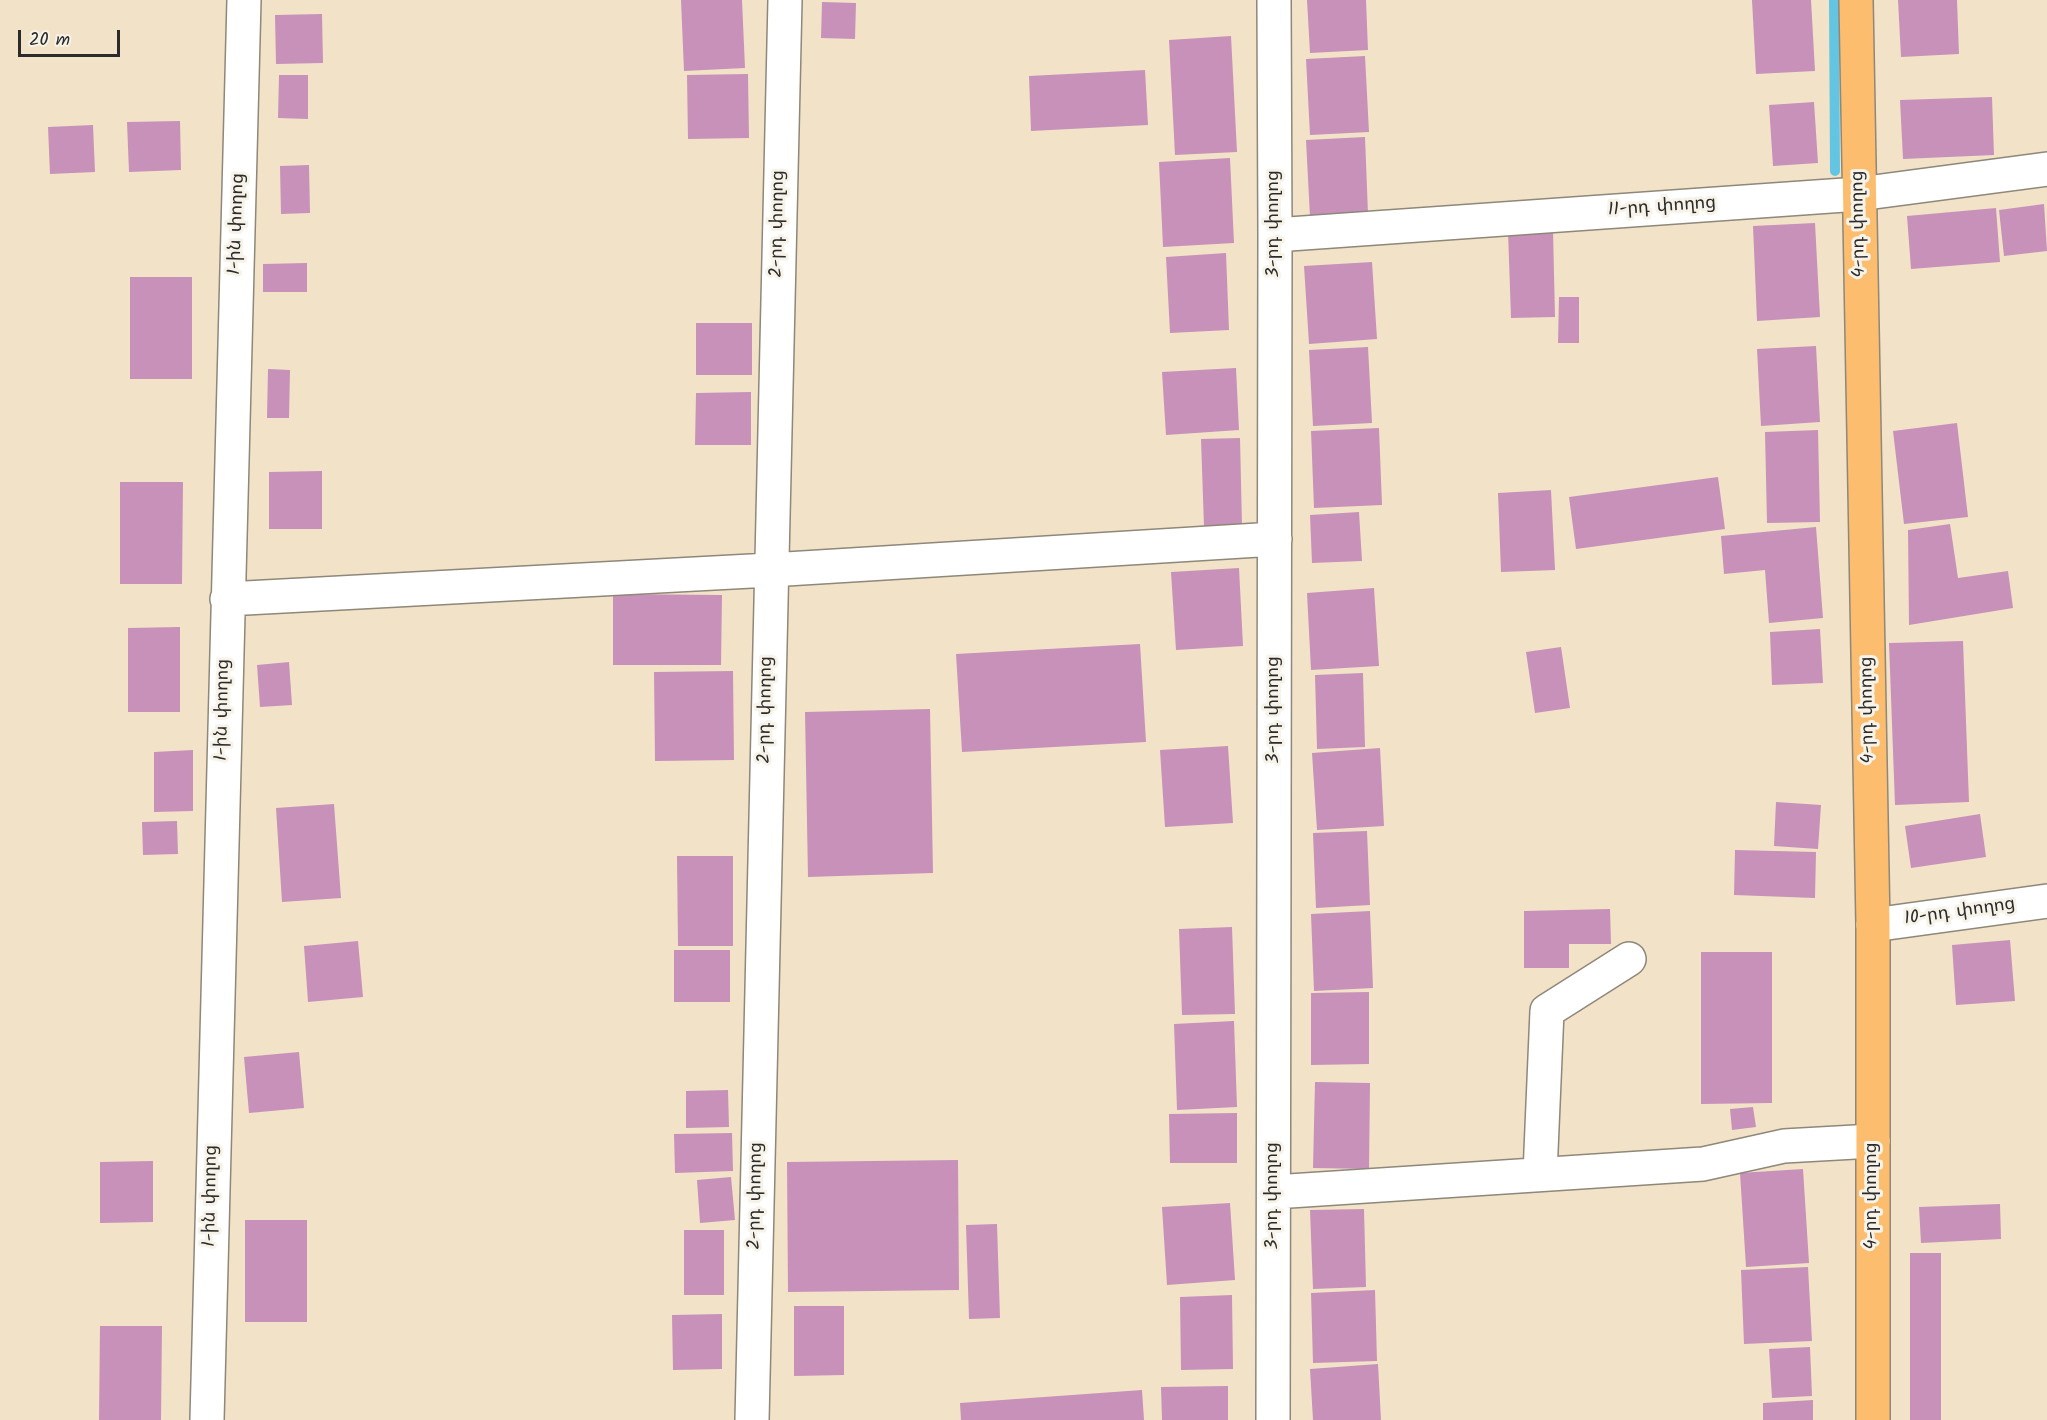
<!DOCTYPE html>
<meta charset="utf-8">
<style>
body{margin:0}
#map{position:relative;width:2047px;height:1420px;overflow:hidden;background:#f2e3c8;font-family:Kalam,sans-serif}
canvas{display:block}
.scale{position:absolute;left:18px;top:30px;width:102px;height:27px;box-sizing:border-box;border:3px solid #2b2b2b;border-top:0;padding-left:8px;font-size:18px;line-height:21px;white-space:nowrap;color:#2b2b2b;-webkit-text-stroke:4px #f7f3e8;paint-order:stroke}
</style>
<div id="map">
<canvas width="2047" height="1420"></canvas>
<div class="scale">20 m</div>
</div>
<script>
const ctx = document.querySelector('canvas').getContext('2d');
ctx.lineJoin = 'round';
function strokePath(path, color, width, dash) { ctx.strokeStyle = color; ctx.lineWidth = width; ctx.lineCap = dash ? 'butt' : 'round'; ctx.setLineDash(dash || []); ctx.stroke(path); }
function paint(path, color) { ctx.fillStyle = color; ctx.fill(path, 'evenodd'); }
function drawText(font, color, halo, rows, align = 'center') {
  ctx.font = font + ' Kalam,"Noto Sans Armenian",sans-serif'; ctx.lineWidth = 6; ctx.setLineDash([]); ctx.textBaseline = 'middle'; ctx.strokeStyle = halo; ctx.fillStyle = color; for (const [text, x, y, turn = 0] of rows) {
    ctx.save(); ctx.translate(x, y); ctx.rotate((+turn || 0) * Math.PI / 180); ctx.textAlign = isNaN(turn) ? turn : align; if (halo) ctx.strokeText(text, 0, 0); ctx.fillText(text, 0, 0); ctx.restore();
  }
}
strokePath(new Path2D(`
 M1834,0L1835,171`), '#64c5e2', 10);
paint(new Path2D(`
 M681,0H742L745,68L684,71Z
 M1307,0H1366L1368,50L1310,53Z
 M1752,0H1811L1815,71L1756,74Z
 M1898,0H1957L1959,54L1901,57Z
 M822,2L856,3L855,39L821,38Z
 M322,14L323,63L276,64L275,15Z
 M1231,36L1237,152L1175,155L1169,40Z
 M1365,56L1369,132L1310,135L1306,59Z
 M1145,70L1148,125L1031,131L1029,76Z
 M748,74L749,138L688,139L687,75Z
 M279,75H308V119L278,118Z
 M1992,97L1994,155L1903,159L1900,100Z
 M1814,102L1818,163L1773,166L1769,105Z
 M180,121L181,170L129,172L127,122Z
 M93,125L95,172L50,174L48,127Z
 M1365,137L1368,214L1310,217L1306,140Z
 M1230,158L1234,243L1163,247L1159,162Z
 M309,165L310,213L281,214L280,166Z
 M2044,204L2047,251L2004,256L1999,210Z
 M1996,208L2000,262L1911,269L1907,216Z
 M1815,223L1820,317L1757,321L1753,226Z
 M1553,230L1555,317L1511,318L1508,231Z
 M1226,253L1229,330L1170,333L1166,257Z
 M1372,262L1377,339L1309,344L1304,266Z
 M307,263V292H263V264Z
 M130,277H192V379H130Z
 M1559,297H1579V343H1558Z
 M696,323H752V375H696Z
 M1816,346L1820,422L1761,426L1757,349Z
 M1368,347L1372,423L1313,426L1309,350Z
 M1236,368L1239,430L1166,435L1162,372Z
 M268,369L290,370L289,418H267Z
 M751,392V445H695L696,393Z
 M1957,423L1968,517L1904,524L1893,431Z
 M1379,428L1382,505L1314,508L1311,431Z
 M1818,430L1820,522L1767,523L1765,432Z
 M1240,438L1242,526L1204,527L1201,439Z
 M322,471V529H269V472Z
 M1718,477L1725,529L1576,549L1569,497Z
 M120,482H183L182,584H120Z
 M1551,490L1555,570L1501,572L1498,493Z
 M1359,512L1362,561L1312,563L1310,515Z
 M1950,524L1958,578L2008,571L2013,608L1909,625L1908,530Z
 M1816,527L1823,618L1769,623L1765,570L1724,574L1721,536Z
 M1239,568L1243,646L1176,650L1171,572Z
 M1374,588L1379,666L1311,670L1307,593Z
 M613,594L722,595L721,665H613Z
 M180,627V712H128V628Z
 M1820,629L1823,683L1772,685L1770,632Z
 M1963,641L1969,802L1895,805L1889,643Z
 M1140,644L1146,742L962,752L956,654Z
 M1561,647L1570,708L1535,713L1526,652Z
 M289,662L292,705L260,707L257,665Z
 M733,671L734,760L655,761L654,672Z
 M1363,673L1365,747L1317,749L1315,675Z
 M930,709L933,873L808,877L805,712Z
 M1228,746L1233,823L1165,827L1160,750Z
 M1380,748L1384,826L1317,830L1312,753Z
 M193,750V811L154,812V752Z
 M1776,802L1821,805L1818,849L1774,846Z
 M334,804L341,898L282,902L276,808Z
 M1980,814L1986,857L1911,868L1905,826Z
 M177,821L178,854L143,855L142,822Z
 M1367,831L1370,905L1316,908L1313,833Z
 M1735,850L1816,852L1815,898L1734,895Z
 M677,856H733V946H678Z
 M1610,909L1611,944H1569V968H1524V911Z
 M1370,911L1373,988L1314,991L1311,914Z
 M1232,927L1235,1014L1182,1015L1179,929Z
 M2010,940L2015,1001L1956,1005L1952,945Z
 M358,941L363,997L308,1002L304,946Z
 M674,950H730V1002H674Z
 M1701,952H1772V1103L1701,1104Z
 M1369,992V1064L1311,1065V993Z
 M1234,1021L1237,1107L1177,1110L1174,1024Z
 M299,1052L304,1108L249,1113L244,1057Z
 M1315,1082L1370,1083L1369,1169L1313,1168Z
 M728,1090L729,1127L686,1128V1091Z
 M1753,1107L1756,1127L1732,1130L1730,1109Z
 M1237,1113V1163H1170L1169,1114Z
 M732,1133L733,1171L675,1173L674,1134Z
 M958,1160L959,1290L788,1292L787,1162Z
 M153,1161V1222L100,1223V1162Z
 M1803,1169L1809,1263L1746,1267L1740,1173Z
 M731,1177L735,1220L700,1223L697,1180Z
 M1230,1203L1235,1280L1167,1285L1162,1207Z
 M2000,1204L2001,1239L1921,1243L1919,1207Z
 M1364,1209L1366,1287L1313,1289L1310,1210Z
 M245,1220H307V1322H245Z
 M997,1224L1000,1318L969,1319L966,1225Z
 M684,1230H724V1295H684Z
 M1910,1253H1941V1420H1910Z
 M1808,1267L1812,1341L1744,1344L1741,1270Z
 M1375,1290L1377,1361L1313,1363L1311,1293Z
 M1232,1295L1233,1369L1181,1370L1180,1297Z
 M794,1306H844V1375L794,1376Z
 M722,1314V1369L673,1370L672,1315Z
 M100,1326H162L161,1420H99Z
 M1810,1347L1812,1396L1772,1398L1769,1349Z
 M1378,1364L1381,1420H1313L1310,1369Z
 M1228,1386V1420H1162L1161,1387Z
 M1142,1390L1144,1420H961L960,1403Z
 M1813,1400V1420H1763V1403Z`), '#c791b9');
const minor = new Path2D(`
 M1275,235L1859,194L2047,169
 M227,599L770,570L1275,539
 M1873,925L2047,901
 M1540,1174L1547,1011L1629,959
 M1274,1192L1703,1164L1784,1146L1873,1141
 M207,1420L244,0
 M752,1420L785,0
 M1273,1420L1275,235L1274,0`);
const major = new Path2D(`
 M1856,0L1873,925V1420`);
strokePath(minor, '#8e877a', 36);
strokePath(major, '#8e877a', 36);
strokePath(minor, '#fff', 33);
strokePath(major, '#fcbd6e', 33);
drawText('18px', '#2b2b2b', '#f7f3e8', [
 ["11-րդ փողոց",1662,208,-4],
 ["1-ին փողոց",238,224,-88],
 ["2-րդ փողոց",779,224,-89],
 ["3-րդ փողոց",1275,224,-90],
 ["4-րդ փողոց",1860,224,-91],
 ["1-ին փողոց",224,710,-89],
 ["2-րդ փողոց",767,710,-89],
 ["3-րդ փողոց",1275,710,-90],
 ["4-րդ փողոց",1869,710,-91],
 ["10-րդ փողոց",1960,913,-8],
 ["1-ին փողոց",212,1196,-89],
 ["2-րդ փողոց",757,1196,-89],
 ["3-րդ փողոց",1274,1196,-90],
 ["4-րդ փողոց",1873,1196,-90]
]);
</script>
